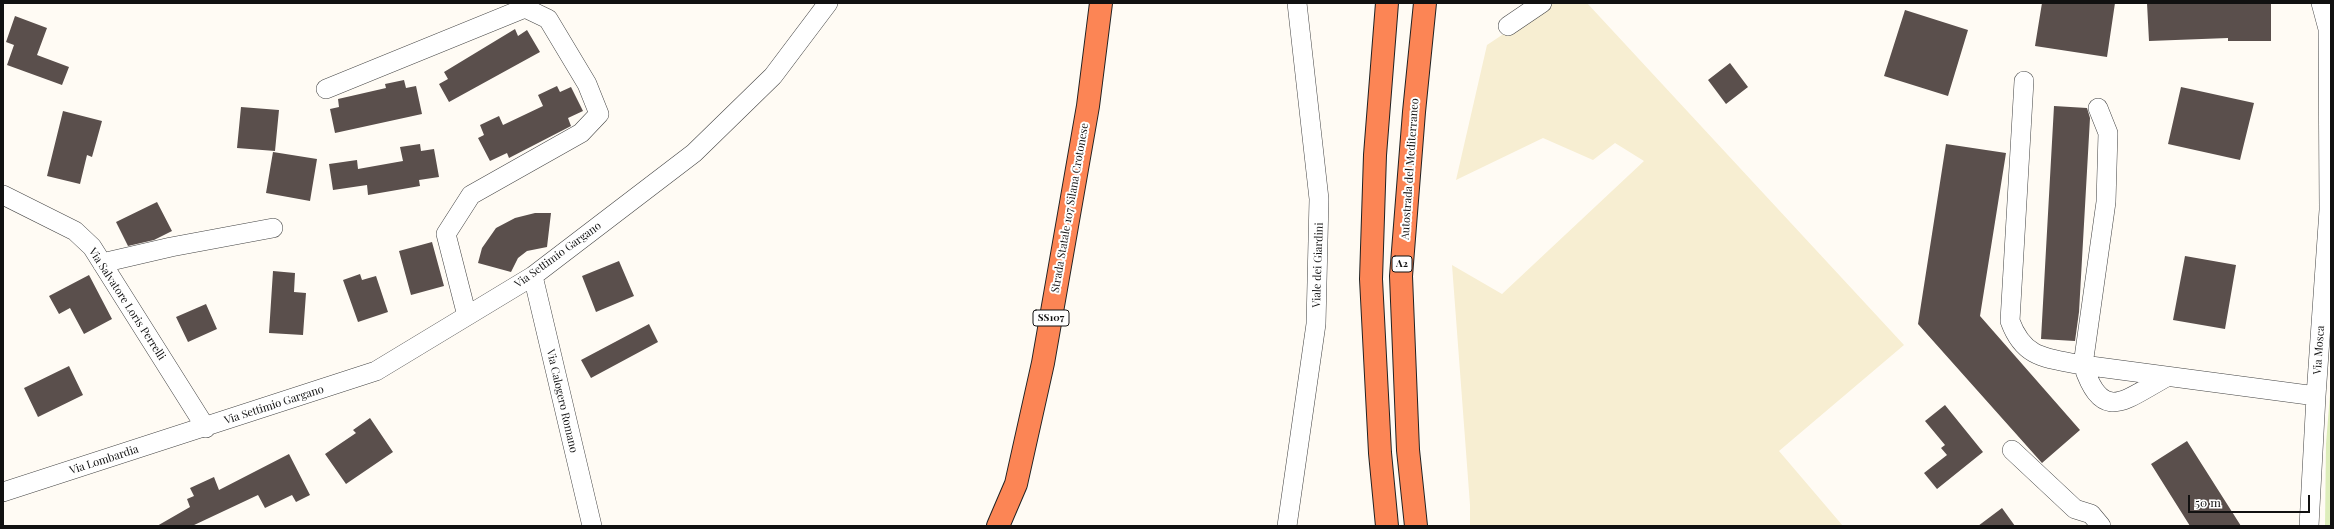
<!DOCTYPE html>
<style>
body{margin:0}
#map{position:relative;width:2334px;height:529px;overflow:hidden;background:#fffbf4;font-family:"Playfair Display",serif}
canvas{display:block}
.frame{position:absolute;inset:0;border:4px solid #111;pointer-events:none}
.scale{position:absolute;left:2188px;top:495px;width:122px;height:18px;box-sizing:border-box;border:2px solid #111;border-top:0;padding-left:5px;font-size:12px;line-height:14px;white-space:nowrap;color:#111;-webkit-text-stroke:3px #fff;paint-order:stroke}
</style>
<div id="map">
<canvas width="2334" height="529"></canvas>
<div class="frame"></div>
<div class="scale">50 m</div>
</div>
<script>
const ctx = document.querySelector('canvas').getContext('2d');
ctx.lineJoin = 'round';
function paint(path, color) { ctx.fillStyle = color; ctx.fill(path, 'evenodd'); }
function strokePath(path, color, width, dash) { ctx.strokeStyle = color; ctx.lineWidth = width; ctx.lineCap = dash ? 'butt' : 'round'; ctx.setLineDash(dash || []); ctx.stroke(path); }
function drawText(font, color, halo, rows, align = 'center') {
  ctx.font = font + ' "Playfair Display",serif'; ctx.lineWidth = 4; ctx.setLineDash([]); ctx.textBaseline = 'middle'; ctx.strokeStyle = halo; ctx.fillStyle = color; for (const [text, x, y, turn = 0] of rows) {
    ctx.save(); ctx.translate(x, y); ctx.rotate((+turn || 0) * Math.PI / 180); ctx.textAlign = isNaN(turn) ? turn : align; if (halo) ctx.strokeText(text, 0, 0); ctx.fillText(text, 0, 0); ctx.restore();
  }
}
paint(new Path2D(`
 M1550,3H1587L1904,345L1779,451L1843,526H1470V505L1452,265L1502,294L1644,161L1615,143L1593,160L1543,138L1456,180L1487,45Z`), '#f7eed2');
paint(new Path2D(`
 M2331,382V526H2325L2326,444Z`), '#ddedba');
paint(new Path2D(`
 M2042,3H2115L2107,57L2035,46Z
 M2147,3H2271V41H2228V38L2149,41Z
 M1905,10L1968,30L1948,96L1884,76Z
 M15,16L47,28L37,55L69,67L62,85L7,65L14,45L6,42Z
 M515,29L518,36L527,30L540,52L449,102L439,84L448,79L444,72Z
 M1730,63L1748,87L1726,104L1708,80Z
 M404,80L406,88L416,86L422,114L335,133L330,109L339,107L338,99L386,88L385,84Z
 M557,86L560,92L571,87L583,111L568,118L571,126L509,158L507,153L490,161L478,138L484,135L480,125L499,116L503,125L543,106L538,95Z
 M2181,87L2254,103L2240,160L2168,144Z
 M2054,106L2087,108L2090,118L2079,312L2075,341L2041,339Z
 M241,107L279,110L275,151L237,148Z
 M63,111L102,121L92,157L87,155L80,184L47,176Z
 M420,144L421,151L434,149L439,177L419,180L420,186L368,195L367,185L333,190L329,164L357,160L358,169L403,161L400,147Z
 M1946,144L2006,153L1980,316L2080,430L2042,463L1918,324Z
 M273,152L317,159L310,201L266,193Z
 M157,202L172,231L154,240L128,246L116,222Z
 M535,213H551L547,247L527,251L518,258L511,272L478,263L482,248L496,228L515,218Z
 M432,242L444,286L411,295L399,251Z
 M2185,256L2236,265L2225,329L2173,320Z
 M619,261L634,296L596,312L582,276Z
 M273,271L295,273L294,292L306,293L303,335L269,333Z
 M360,274L362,280L376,276L388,312L358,322L343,280Z
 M89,275L112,319L84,334L70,308L59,314L49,296Z
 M206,304L217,329L188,342L176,317Z
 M649,324L658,342L591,378L581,360Z
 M69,366L83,395L38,417L24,388Z
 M1945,405L1983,452L1937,489L1924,473L1947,455L1941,448L1945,445L1925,421Z
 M370,418L393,452L346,484L325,454L356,433L353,430Z
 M2187,441L2241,526H2190L2151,464Z
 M289,454L310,495L296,502L292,495L265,508L258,495L192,526H157L190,507L187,499L194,496L190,488L214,477L219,490Z
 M2002,508L2015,526H1978Z`), '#5a4f4c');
const minor = new Path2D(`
 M1508,26L1542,3
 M2024,81L2010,321C2024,359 2046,358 2083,365C2103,425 2125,399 2167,377
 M326,89L525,8L548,19L587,84L599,114L581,133L471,195L446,234L467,316
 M2098,108L2108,133L2106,202L2083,365L2316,396
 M3,195L75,231L92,247L206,428
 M102,263L171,247L273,228
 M533,276L592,526
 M2012,450L2075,509L2091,514L2101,526
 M3,492L376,371L533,276L694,153L773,76L828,3
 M1287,526L1316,324L1319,199L1297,3
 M2309,526L2316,396L2329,210L2328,29L2321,3`);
const highway = new Path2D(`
 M998,526L1016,484L1043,363L1088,106L1101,3
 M1387,526L1380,453L1371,279L1375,155L1387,3
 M1416,526L1408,450L1401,276L1414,112L1425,3`);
strokePath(minor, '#444', 20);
strokePath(highway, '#222', 24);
strokePath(minor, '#fff', 19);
strokePath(highway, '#fc8555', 22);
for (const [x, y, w] of [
 [1402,264,20],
 [1051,318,36]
]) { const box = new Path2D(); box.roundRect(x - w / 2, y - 8, w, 16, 3); ctx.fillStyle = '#fff'; ctx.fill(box); strokePath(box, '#111', 1); }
drawText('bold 10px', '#111', null, [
 ["A2",1402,264],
 ["SS107",1051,318]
]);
drawText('11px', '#111', '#fff', [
 ["Autostrada del Mediterraneo",1410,169,-86],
 ["Strada Statale 107 Silana Crotonese",1070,208,-80],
 ["Via Settimio Gargano",558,255,-36],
 ["Viale dei Giardini",1318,265,-88],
 ["Via Salvatore Loris Perrelli",127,304,57],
 ["Via Mosca",2319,350,-86],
 ["Via Calogero Romano",562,401,77],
 ["Via Settimio Gargano",274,405,-18],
 ["Via Lombardia",104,460,-18]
]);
</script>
